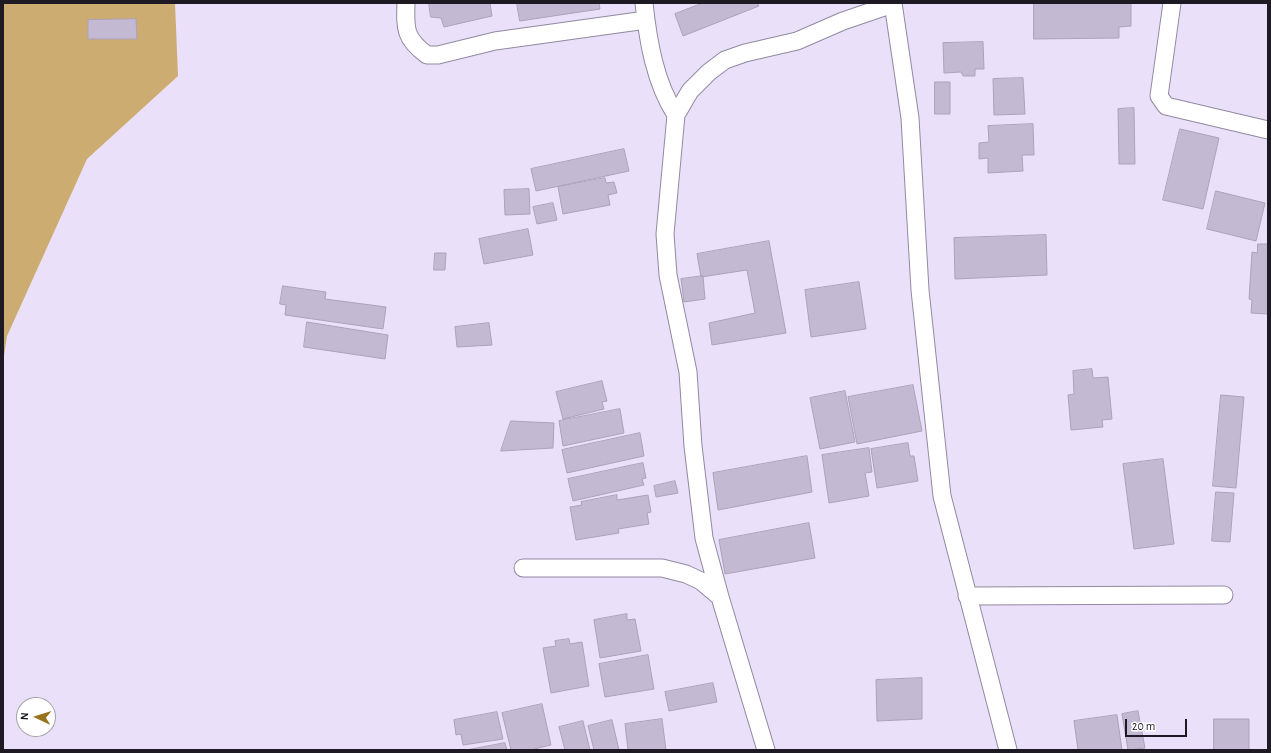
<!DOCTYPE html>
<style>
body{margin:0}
#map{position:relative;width:1271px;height:753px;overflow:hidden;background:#eae0f9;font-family:"Alegreya Sans",sans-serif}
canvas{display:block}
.frame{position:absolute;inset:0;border:4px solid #1e1a23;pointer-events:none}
.north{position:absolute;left:16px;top:697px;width:40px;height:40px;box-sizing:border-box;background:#fff;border:1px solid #a5a3a7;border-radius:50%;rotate:274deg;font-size:11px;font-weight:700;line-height:16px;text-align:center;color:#1e1a23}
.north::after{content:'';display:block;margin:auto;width:14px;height:18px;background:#98721c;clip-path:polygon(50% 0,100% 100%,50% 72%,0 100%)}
.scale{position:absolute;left:1125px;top:719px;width:62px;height:18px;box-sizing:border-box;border:2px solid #1e1a23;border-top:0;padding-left:5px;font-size:12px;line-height:14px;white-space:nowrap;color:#1e1a23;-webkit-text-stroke:3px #fff;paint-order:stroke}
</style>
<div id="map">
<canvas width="1271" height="753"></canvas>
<div class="frame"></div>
<div class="north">N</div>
<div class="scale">20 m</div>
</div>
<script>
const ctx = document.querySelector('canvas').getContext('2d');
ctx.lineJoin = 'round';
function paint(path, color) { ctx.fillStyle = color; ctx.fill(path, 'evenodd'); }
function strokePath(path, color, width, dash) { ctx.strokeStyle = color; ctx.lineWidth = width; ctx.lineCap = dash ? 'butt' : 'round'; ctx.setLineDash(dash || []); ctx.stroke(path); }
paint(new Path2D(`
 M3,3H175L178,76L87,159L7,336L3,362Z`), '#ccac70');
const building = new Path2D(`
 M429,3H490L492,16L444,27L441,18L431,17Z
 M517,3H599L600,9L520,21Z
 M703,3H757L759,6L683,36L675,14Z
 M1034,3H1131V26L1119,27V38L1034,39Z
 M136,19L137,39H88V20Z
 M983,42L984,69H975V76H963L961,72L944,73L943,43Z
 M1023,78L1025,114L994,115L993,79Z
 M935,82H950V114H935Z
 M1134,108L1135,164H1119L1118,109Z
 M1033,124L1034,155H1022L1023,171L988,173V158L979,159V143L989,142L988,126Z
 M1180,129L1219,138L1203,209L1163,200Z
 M624,149L629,171L536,191L531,169Z
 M605,178L606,183L614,182L617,193L608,195L610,205L563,214L558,187Z
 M529,189L530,214L505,215L504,190Z
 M1216,191L1265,203L1256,241L1207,229Z
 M553,203L557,220L537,224L533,207Z
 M528,229L533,255L484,264L479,239Z
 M1046,235L1047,275L955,279L954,238Z
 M769,241L786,333L712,345L709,323L755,313L747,270L701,277L697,254Z
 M1258,244H1268V314L1251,313L1252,300L1249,299L1252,252L1257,253Z
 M435,253H446L445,270H434Z
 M703,276L705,299L684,302L681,279Z
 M859,282L866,329L811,337L805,290Z
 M283,286L326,292L325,299L386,307L383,329L285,315L286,305L280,304Z
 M307,322L388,335L385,359L304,347Z
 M489,323L492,345L457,347L455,327Z
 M1092,369L1093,378L1108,377L1112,419L1102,420L1103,427L1071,430L1068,395L1074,394L1073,371Z
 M602,381L607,401L602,402L604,409L563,419L556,392Z
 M913,385L922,431L857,444L848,397Z
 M845,391L855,442L820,449L810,398Z
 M1221,395L1244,397L1236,488L1213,486Z
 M620,409L624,433L563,446L559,421Z
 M511,421L554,423L553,448L501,451Z
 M640,433L644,456L567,473L562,450Z
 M908,443L910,456H914L918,481L877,488L871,449Z
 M869,448L872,472L865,473L869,496L829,503L822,455Z
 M807,456L812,492L718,510L713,473Z
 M1163,459L1174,544L1134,549L1123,464Z
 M643,463L646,478L642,479L644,485L573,501L568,479Z
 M675,481L678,493L656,497L654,486Z
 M1216,492L1234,493L1230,542L1212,541Z
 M617,495V500L648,495L651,512L647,513L649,524L618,529L619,533L576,540L570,507L582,505L581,502Z
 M809,523L815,558L725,574L719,540Z
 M627,614V620L635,619L641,651L600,658L594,620Z
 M569,639L570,644L582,642L589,686L551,693L543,648L556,646L555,641Z
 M648,655L654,689L605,697L599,664Z
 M922,678V719L877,721L876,680Z
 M713,683L717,702L669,711L665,692Z
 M542,704L551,745L530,750H511L502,713Z
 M1138,711L1145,748L1128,750L1122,714Z
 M497,712L503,739L463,745L461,734L456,735L454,720Z
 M1117,715L1122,750H1078L1074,721Z
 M662,719L666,750H628L625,724Z
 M1214,719H1249V750H1214Z
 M612,720L619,750H594L588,726Z
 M583,721L590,750H565L559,727Z
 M505,743L507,750H467Z`);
paint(building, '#c3b9d2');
strokePath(building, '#aca2ba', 1);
const street = new Path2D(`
 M406,3C405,29 405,39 427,55H438L495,41L646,20
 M644,3C648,41 655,83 676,115
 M893,3L910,118L920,290L942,496L1008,750
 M1172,3L1159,96L1166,106L1268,130
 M523,568H662L686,574L701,581L720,597
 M967,596L1224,595
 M766,750L720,597L704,538L693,446L688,372L668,275L665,234L676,115L690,91L709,72L725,60L745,53L797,41L843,21L893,4`);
strokePath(street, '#9289a0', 19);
strokePath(street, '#fff', 17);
</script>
